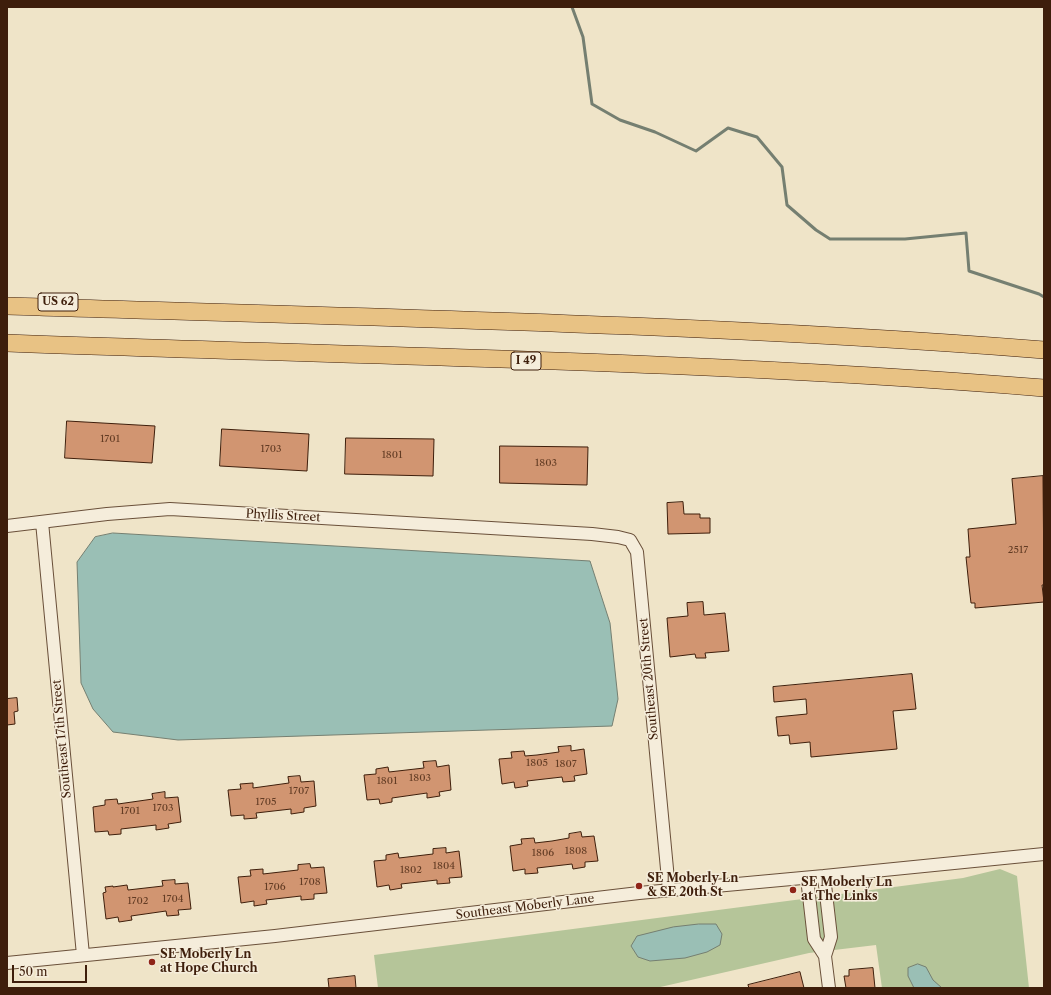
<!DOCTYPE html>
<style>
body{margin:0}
#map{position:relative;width:1051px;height:995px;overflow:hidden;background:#efe4c8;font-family:"Libre Caslon Text",serif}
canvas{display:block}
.frame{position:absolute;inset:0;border:8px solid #3e1e0b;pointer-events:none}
.scale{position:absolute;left:12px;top:965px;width:75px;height:18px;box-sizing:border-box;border:2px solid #3e1e0b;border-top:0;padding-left:5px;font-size:12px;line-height:14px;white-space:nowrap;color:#3e1e0b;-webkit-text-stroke:3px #f5eddb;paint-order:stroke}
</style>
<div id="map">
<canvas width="1051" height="995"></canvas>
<div class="frame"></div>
<div class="scale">50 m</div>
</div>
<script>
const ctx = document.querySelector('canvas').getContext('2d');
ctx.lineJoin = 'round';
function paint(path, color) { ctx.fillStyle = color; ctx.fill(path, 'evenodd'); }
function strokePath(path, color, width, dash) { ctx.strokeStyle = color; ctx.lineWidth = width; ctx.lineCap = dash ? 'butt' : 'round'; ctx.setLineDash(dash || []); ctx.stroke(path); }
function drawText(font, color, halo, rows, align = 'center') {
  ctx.font = font + ' "Libre Caslon Text",serif'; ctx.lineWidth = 3; ctx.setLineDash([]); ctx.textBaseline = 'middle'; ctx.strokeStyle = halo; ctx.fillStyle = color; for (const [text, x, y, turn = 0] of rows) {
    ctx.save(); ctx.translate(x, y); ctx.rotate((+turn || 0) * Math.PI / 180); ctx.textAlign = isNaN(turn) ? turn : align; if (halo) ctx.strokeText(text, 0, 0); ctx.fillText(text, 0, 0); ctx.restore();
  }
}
paint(new Path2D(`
 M1000,869L1017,876L1029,988H882L876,945L809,953L656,988H378L374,955L963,878Z`), '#b5c599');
const water = new Path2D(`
 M113,533L590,561L610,623L618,699L612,726L178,740L113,732L93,709L81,683L77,562L95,537Z
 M699,924H716L722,934L720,945L707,952L685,958L650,961L638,957L631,946L637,936L673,927Z
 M918,964L926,967L933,980L942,988H914L908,976V968Z`);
paint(water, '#9abfb5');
strokePath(water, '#757f71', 1);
strokePath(new Path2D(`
 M572,7L583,37L592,104L620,120L655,132L696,151L728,128L757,137L782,167L787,205L816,230L830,239H905L966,233L969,271L1039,294L1044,297`), '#757f71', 3);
const building = new Path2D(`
 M67,421L155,426L152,463L65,458Z
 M222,429L309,434L307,471L220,466Z
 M346,438L434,439L433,476L345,474Z
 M500,446L588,447L587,485L500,483Z
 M1043,476L1044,585H1042L1044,602L975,608V603H971L969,586L966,557H970L968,529L1016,524L1012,479Z
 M683,502L684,514H700V518H710V533L668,534L667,503Z
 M703,602L704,615L725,613L729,651L705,653L706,658H696L695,654L670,657L667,618L688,616L687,603Z
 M912,674L916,709L893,711L897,749L811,757L810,742L790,744L789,735L778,736L776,717L807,714L806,699L774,702L773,687Z
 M17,698L18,711L14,712L15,724L7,725V699Z
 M571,746V751L584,749L587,774L574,776L575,781L563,782L562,777L527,781L528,786L515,788L514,782L502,784L499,759L512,758L511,752L524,751L525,756L537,755L559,752L558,747Z
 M436,761L437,767L449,765L451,790L439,792L440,796L427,798V793L392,798V802L380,804L379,799L367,800L364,775L376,774V769L388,767L389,772L424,768L423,762Z
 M300,776L301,782L314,781L316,806L304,808V812L291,814V809L256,813L257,818L244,819V815L231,816L228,790L241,789L240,784L253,783V788L289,783L288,777Z
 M165,792V798L178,797L181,822L168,824L169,828L156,830V825L121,829V834L109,835L108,831L95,832L93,807L105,805V800L117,799L118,804L153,799L152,794Z
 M581,832L582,837L594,836L598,861L585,862V867L573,869L572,864L537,868L538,873L525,874V869L513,871L510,846L522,844L521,839L534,838L535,843L552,841L569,838V834Z
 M446,848V853L459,851L462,877L449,878L450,883L437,884V880L401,884L402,888L390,890L389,885L377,887L374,861L386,860V855L398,853L399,858L433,854V849Z
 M310,864L311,868L324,867L327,893L314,894V899L301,900V896L266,900L267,904L254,906V901L241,903L238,877L251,876L250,870L263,869V874L298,870V865Z
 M175,880V884L188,883L191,909L178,910L179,915L167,916L166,911L131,916L132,920L119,922L118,917L106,919L103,893L106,892L105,887L113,886V887L127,885L128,890L163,886L162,881Z
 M873,968L875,988H846L844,976H849V970Z
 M800,972L804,988H749L748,985Z
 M355,976L356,988H329L328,979Z`);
paint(building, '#d19571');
strokePath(building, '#3e1e0b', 1);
const minor = new Path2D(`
 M42,522L83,955
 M7,526L107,514L170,509L592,534L618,537L630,540L637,552L669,890
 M824,876L831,937L825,956L829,988
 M807,878L814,939L825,956
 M7,963L275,936L639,893L824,876L1044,854`);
const highway = new Path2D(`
 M7,306C353,317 699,323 1044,350
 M7,343C353,356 699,360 1044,388`);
strokePath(minor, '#6a503a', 14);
strokePath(highway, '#3e1e0b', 18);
strokePath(minor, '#f5eddb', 12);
strokePath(highway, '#e8c284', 17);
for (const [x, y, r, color] of [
 [639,886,4,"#8f2418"],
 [793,890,4,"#8f2418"],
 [152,962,4,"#8f2418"]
]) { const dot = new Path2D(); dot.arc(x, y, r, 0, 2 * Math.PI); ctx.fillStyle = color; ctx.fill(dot); strokePath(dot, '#f5eddb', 1.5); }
drawText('10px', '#633c24', null, [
 ["1701",110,439],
 ["1703",271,449],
 ["1801",392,455],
 ["1803",546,463],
 ["2517",1018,550],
 ["1805",537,763],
 ["1807",566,764],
 ["1803",420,778],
 ["1801",387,781],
 ["1707",299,791],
 ["1705",266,802],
 ["1703",163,808],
 ["1701",130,811],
 ["1808",576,851],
 ["1806",543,853],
 ["1804",444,866],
 ["1802",411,870],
 ["1708",310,882],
 ["1706",275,887],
 ["1704",173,899],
 ["1702",138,901]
]);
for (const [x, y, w] of [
 [58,302,40],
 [526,361,30]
]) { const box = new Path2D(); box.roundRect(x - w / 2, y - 9, w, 18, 3); ctx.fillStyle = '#f5eddb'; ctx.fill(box); strokePath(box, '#3e1e0b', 1); }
drawText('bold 11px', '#3e1e0b', null, [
 ["US 62",58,302],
 ["I 49",526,361]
]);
drawText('12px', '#3e1e0b', '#f5eddb', [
 ["Phyllis Street",283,516,3],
 ["Southeast 20th Street",649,679,-95],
 ["Southeast 17th Street",62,739,-95],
 ["Southeast Moberly Lane",525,907,-7]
]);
drawText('bold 12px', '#3e1e0b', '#f5eddb', [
 ["SE Moberly Ln",647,879],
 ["& SE 20th St",647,893],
 ["SE Moberly Ln",801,883],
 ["at The Links",801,897],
 ["SE Moberly Ln",160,955],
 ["at Hope Church",160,969]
], 'left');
</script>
